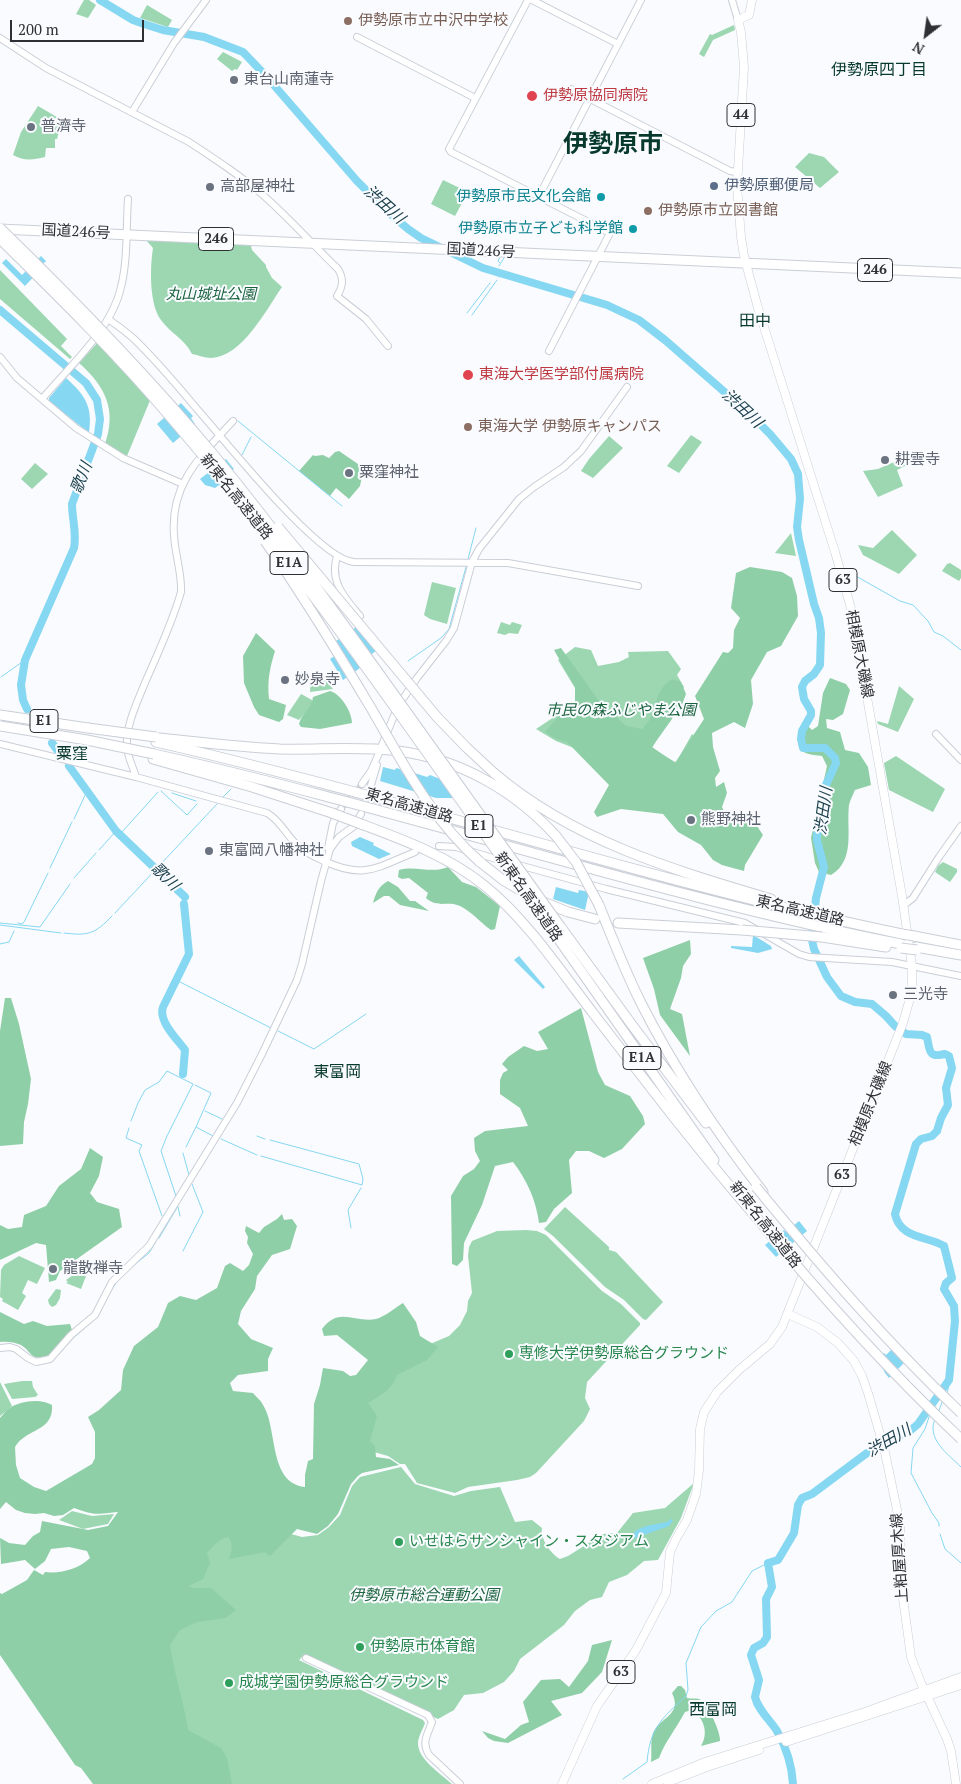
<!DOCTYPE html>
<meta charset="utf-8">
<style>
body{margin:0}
#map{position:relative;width:961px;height:1784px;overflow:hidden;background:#f9fbfe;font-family:"PT Serif",serif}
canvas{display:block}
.north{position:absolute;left:901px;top:10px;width:50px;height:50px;-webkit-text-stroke:4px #f9fbfe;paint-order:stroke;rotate:210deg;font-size:14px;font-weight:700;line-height:20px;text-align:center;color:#2f3034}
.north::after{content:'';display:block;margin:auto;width:18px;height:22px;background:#2f3034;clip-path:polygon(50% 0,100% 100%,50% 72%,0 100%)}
.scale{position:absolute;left:10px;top:20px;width:134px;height:22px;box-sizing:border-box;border:2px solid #2f3034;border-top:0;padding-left:6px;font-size:15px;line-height:18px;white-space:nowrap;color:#2f3034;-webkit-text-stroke:4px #f9fbfe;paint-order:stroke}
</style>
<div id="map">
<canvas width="961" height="1784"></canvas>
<div class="north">N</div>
<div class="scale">200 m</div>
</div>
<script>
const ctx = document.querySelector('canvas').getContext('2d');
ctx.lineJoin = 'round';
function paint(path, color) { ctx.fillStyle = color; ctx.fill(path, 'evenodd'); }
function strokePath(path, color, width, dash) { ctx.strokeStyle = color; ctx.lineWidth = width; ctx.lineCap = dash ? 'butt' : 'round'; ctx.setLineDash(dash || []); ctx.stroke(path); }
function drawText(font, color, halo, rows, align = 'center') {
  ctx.font = font + ' "PT Serif","Noto Sans JP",serif'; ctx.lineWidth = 4; ctx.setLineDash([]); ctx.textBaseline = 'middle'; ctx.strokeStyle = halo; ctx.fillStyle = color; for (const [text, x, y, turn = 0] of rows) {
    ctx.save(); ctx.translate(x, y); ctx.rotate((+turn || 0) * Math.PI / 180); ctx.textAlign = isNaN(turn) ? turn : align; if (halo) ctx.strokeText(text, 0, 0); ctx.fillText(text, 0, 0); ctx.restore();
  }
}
paint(new Path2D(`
 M84,0H89L96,5L88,18L76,14Z
 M147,5L172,20L168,27L140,18Z
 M734,25L735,30L713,40L704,57L699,54L710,34L712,35Z
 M223,52L242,62L237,70L235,69L232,71L217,59Z
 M38,106L62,120L57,139H55V148H46L45,157C32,160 24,161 13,155L21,132Z
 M809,153L824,157L839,172L820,188L795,167Z
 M443,180L468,192L455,216L431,204Z
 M146,240L241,243L251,246L252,250L266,265V267L272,278L282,287C266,310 242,357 211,358C205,358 198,355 192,354C184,338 171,334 161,320C149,304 150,267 153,248Z
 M0,270L67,339L61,346L72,357L70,359L0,299Z
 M99,341L151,398L127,456L105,444C117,409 105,386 79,363Z
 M691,435L702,442L679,473L667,466Z
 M609,436L623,448L593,478L581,471L589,459Z
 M910,455L913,462L897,470L903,486L878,497L863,471L878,469Z
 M35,463L48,474L32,489L21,479Z
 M892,530L917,555L899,574L863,555L858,545L873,548Z
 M791,533L796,556L775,553Z
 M950,563L961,570V578L959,581L942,571L947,564Z
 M432,582L456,588L447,624L430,619L424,615Z
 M501,622L510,625L512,622L522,625L518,634L509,633L505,635L497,633Z
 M575,647L591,650L598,666L619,662L629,657L628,652L668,651L681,669L677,675L684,687L675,707L652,748L675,762L677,761L692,734L696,738L681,768L600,761L592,755L556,741L536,729L557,715L572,714L578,693L558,660Z
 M313,676H323L333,689L310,692L311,678Z
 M899,686L914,699L898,732L878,724L877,721L888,724Z
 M301,694L312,700L313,703L299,720L287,715Z
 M896,756L945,789L933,812L889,790L884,763Z
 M943,862L957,869V872L950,882L935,872L938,866Z
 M565,1207L609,1247V1250L616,1252L663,1302L646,1320L643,1319L624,1300L605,1287L553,1236L544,1229Z
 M526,1230L537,1231L546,1235L602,1291L621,1304L640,1323V1325L587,1382L585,1398L590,1409L584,1421L536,1473L530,1477L517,1480L468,1487L455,1493L417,1483L405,1464H400L388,1456L342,1443L373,1368L449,1336L460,1325L467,1311L468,1301L472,1293L468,1256L469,1247L472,1241L497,1231Z
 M19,1256L45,1268L37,1284L28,1280L22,1293L26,1296L18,1310L2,1301L3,1299L0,1297L1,1270L4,1265Z
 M76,1273L86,1276L81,1289L66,1283L68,1282L66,1280Z
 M56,1289L61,1290L60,1298L56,1305L52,1307L49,1304L48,1300Z
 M0,1377V1382L12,1406L0,1416Z
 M22,1381H32L33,1387L38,1395L35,1397L12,1399L4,1384Z
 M401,1467L415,1484L454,1496L471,1491L500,1487L515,1522L532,1520L542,1528C540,1539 551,1554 560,1559L568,1556L603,1534L617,1533L633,1513L665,1508L694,1483L681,1518L658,1560L644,1561L627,1575L609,1582L602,1597L590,1600L575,1611L564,1625L520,1659L514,1671L504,1682L483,1693L464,1695L454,1710L438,1719L305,1654L299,1660L423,1720L425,1723C423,1729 419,1735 418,1742C417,1759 440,1773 452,1784H152L175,1538L284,1532L302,1537L318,1535L329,1527L340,1515L352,1486L360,1477Z
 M72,1511L92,1516L114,1514L108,1524L83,1529L59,1520Z`), '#9cd7b2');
paint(new Path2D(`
 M339,451L358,464L363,471L360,486L349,499L336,488L330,496L299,471L313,455L315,456L323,455L329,458L335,452Z
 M750,567L782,572L792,578L797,596L798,616L781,646L767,652L751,680L753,704L745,728L734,722L712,733L713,747L720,771L715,778L716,787L724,782L727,793L722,807L725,814L751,817L763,835L745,865L744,871L722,865L713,860L701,845L678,832L663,814L621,809L597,817L594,812L609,785L567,742L556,739L545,732L562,712H575V687L554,650L561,648L599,701L626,726L642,729C645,726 648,722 650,719C657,704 656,689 672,679L681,682L686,694L680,710L675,711L672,719L652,747L675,763L704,719L695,696L723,652L728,653L733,648L734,630L740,618L731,608L736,573Z
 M256,633L275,651C270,667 267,681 269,699L286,705L283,719L279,722L259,715L254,707L244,683L243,656Z
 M830,678L846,684L850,690L843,714L833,720L826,719L827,728L840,732L845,750L859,753L868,767L871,785L855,790C853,795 850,800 849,805C846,829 856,860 831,875L819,872L815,863L811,838L827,766L822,756C803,754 794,752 800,730L808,726L812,730L818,726L823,693Z
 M330,691C341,694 352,712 352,723L320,729L301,727L299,724C302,712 312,708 313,697Z
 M448,867L462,882L476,887L500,906L495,929L491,930C481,923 471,911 460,906C448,900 438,909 426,898L428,893L409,878L402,879L398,877L399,870C415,865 432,874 448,867Z
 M388,881L398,887L410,901H415L429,911L400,905L389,896H384L373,903C376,892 379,886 388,881Z
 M690,940L691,954L683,966L681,978L670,1009L682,1014L690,1056L660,1015L654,989L643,958Z
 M5,998H11L19,1024L31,1079L28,1104L24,1122L23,1144L0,1146V1031Z
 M581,1008L598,1072L605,1085L630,1096L643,1116L645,1124L622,1149L604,1158L589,1151H576L569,1160L572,1193L554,1209L546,1222L539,1223C536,1200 527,1180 513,1162L495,1166L482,1205L464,1243L463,1260L457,1266L452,1264L451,1196L463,1176L474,1169L480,1161L475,1151L474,1138L485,1131L528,1126L520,1108L500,1094V1080L503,1073L508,1070L502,1064L508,1057L524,1046L537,1051L548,1049L538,1032Z
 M90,1148L103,1157L99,1176L90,1193L97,1202L119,1209L122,1227L60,1271L56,1280L49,1282L46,1245L36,1243L0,1260V1225L8,1229L22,1227L24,1215L46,1206L59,1186L81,1169Z
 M282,1214L284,1220L292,1219L297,1226L290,1249L272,1255L257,1276L255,1289L241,1311L238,1324L251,1339L273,1348L268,1359V1371L238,1375L230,1383L233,1391L253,1393C256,1397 261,1400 263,1405C278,1428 268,1483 305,1487V1475L308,1461L313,1459L314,1404L320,1385L323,1368L343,1371L350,1376L356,1375L368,1360L337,1335L324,1336L322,1329C339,1306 354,1323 376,1319C384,1317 395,1308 403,1303L416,1322L420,1336L438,1347L427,1360L397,1375C392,1390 381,1395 368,1403L377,1416L370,1441L375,1446L376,1457L390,1459L399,1465L362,1473L358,1476L351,1484L338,1514L328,1526L317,1534L297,1529L270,1556L265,1552L229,1559C231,1551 234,1544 228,1537C219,1539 213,1546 207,1553L210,1563L203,1579L189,1586L192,1588H211L236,1610L226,1618L197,1622L180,1630L170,1645C174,1674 184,1701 188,1730L221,1748L227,1758L232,1784H93L81,1768L75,1765L0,1655V1593L2,1594L27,1580L34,1570L43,1575L45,1572C60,1574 79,1569 90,1558L87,1551L69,1547L51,1549L45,1561L35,1569L25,1560L1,1564L0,1538L9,1543L25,1545L33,1536L40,1532L42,1521L88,1530L108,1526L118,1512C95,1514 96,1516 74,1508L63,1515L54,1516L44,1513L35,1514L25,1513L16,1510L6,1502L0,1509V1418C3,1415 5,1411 8,1409C20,1401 40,1398 52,1405C54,1432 26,1428 15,1447L16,1465L20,1478L34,1487L46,1491L92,1464L95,1458V1432L88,1417L99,1410L121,1390L123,1370L134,1346L158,1327L168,1303L180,1296L196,1300L217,1288L225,1266L230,1263L243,1271L249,1265L253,1254L247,1243L248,1237L245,1231L246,1226L259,1233L264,1227L277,1219Z
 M0,1312L24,1324L33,1321L47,1326L70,1324L72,1330L49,1356C28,1361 33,1352 21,1345C15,1342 6,1341 0,1342Z
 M612,1640L602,1672L582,1693L551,1701L562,1715L508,1743L494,1741L488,1738L482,1731L505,1739L521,1725L529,1722L523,1702L541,1680L560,1679L569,1687L588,1661L592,1645Z
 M678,1686H681L685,1690L687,1698C691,1699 695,1698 699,1699C707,1701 721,1733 720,1741L701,1746C709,1733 704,1718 692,1710L685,1712C676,1729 666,1740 659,1758L651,1762C652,1753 650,1741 653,1733C660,1717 683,1715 672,1693Z`), '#8fcfa7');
paint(new Path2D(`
 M41,256L46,261L38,269L39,271L25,286L2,263L6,259L22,275Z
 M66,378C85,395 93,406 89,433L49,401V398Z
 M181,403L193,416L191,418L195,424L173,443L157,424Z
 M226,459L234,469L225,477L227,479L215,488L205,485L200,479Z
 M356,627L376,651L365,659L367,663L343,680L330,659L342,651L336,641Z
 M383,767L395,770L396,768L400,769L403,774L408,771L427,777L430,775L440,779L453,798H436L380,781Z
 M360,837L374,843L373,845L391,854L379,859L352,846L351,842Z
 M556,887L578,893L579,890L589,892L585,910L553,899Z
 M753,935L771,946L772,949L758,953L731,948V946L752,947Z
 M519,956L545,987L543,989L514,960Z
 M799,1221L807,1231L776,1257L765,1245L784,1230L786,1232Z
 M898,1343L911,1356L889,1378L885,1373L878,1359L884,1353L886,1355Z
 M671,1519L673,1520L669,1526L630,1540C634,1525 654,1525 667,1522Z`), '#86d7f1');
strokePath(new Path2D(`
 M500,257L498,261L500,263
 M499,266L504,258
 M499,277V274
 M467,313L490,283
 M472,315L497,280
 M238,421L342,506
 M242,455L251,437
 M468,559L476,528
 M854,575L900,601L913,605L928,621L934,632L943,636L961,650
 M408,661L441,638L449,629L466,567
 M1,677L25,660
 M161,791L187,815L197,804
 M172,793L196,801
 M223,797L231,789
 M74,819L87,791
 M122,832L158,792
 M99,850L116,831
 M50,868L72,822
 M74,878L96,853
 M115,913L217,804
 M0,923L40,927L70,884
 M18,923L22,924L24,922L48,873
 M0,925L61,933
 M64,933C88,936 95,934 112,916
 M0,944L9,942L14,931
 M176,980L271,1028
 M278,1031L314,1049L366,1014
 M195,1085L211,1093L196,1127L213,1136
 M205,1111L222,1119
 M131,1121L138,1103L145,1090L159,1082L167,1071L193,1084L167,1136L161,1151L176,1196
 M129,1128L126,1138L142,1145L139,1151L162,1216
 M257,1136L265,1139
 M221,1139L257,1155
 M186,1147L196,1127
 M183,1153L189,1175
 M261,1156L362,1185L363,1179L359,1164L270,1140
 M178,1207L180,1216
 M351,1228L348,1210L361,1188
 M159,1238L178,1206
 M183,1251L203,1212L192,1184
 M129,1269L149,1253L155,1243
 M110,1292L116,1283
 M53,1360L72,1339L87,1326
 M946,1395L948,1390L949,1380
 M938,1413L943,1400
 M930,1414L925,1429L913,1448L911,1473L932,1513L939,1523V1526
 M935,1419C926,1439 948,1454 961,1467
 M940,1534L945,1549L961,1563
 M623,1779L647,1762C650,1728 662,1718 686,1696L688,1690L686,1663L701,1627L716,1611L732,1602L752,1571L768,1563`), '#86d7f1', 1);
strokePath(new Path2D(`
 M100,0L133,20L144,24L163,30L204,37L243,52L266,76L357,181L388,212L408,229L421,238L483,268L607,305L639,320L665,340L752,416L770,434L791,459L798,474L800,499L797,527L799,540L814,604L819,618L821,633L820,665L814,674L805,681L802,687L804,699L811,711V715L802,731L801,739L803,748H825L835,758L836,763L825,787L826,802L824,818L817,834V840L824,867L816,898L812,940L814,949L827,977L841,996L855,1002L872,1004L886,1016L895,1026L906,1034L922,1035L927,1037C930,1051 928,1058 945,1054L949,1056L952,1068L946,1088L948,1105L941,1118L937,1131L932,1136L921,1139L916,1144L895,1214C900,1239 928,1236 944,1246L952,1278L946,1283L944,1289L954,1306L955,1321L949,1380L918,1424L911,1430L867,1453L812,1494L802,1498L798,1505L794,1533L781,1555L778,1560L768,1563L772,1587L766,1599L767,1637L763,1643L754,1648L751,1655L759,1680L755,1697C758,1710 770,1720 777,1731C786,1747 792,1766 793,1784
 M0,310L86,383L97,400L100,419L98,434L72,504C72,519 77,532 74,548L25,660L21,685L23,700L27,709
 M52,743L61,755
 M69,766L116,831L185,897
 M164,1005L189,954L184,904
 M163,1007C158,1021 177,1039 185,1050L183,1074`), '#86d7f1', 8);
strokePath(new Path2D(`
 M341,809L362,784`), '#d1d2d6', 6, [6, 3]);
const minor = new Path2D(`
 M528,0L449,149L451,152L610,233L549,351
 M532,0L618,44
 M732,0L738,20
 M357,37L475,98
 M0,38L46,68L189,142C215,159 241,176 264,196C290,219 313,245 338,269C344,279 343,286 337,296L366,319L388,346
 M571,89L730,171L737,172
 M132,112L174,43L206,0
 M539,196L641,0
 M108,319C117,325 125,331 133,338C156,360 177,385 197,409C223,438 319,560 354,562L508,563L638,586
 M0,357L17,378L76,428L123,458L183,484
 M42,399C69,367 112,329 121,287C128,259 126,228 128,199
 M337,556C329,582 345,598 360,616
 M936,734L961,760
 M0,744L136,777L267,813C281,821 286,835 298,846C305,853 315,857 324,861C365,880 377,867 415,852
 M382,745L398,706L417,678L446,641L454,628L472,562L479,549L519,499L534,487L564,467L581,451L627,387
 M136,777C133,766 127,757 127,745C126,725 137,703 144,685C157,655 172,624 181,592C182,573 175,555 174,535C170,483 201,456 233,421
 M362,784L371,771L379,753
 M371,785L377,765
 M439,846L456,847L503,861
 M328,848L333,823L341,809
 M515,864L606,889L745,923L799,954L809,957L892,962L961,976
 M904,905L913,898L939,857L961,826
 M0,1348L10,1347L16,1349L28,1358L36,1362L50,1359L71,1335L95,1315L112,1282L149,1246L237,1103L262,1054L297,980L302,964L321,881L330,849L339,837L353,827L361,814
 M306,1658L428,1715L432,1722C428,1734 421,1742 429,1755L460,1784`);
const major = new Path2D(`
 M788,1314L817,1327L838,1343L854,1361L862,1376L868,1393L884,1448L900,1524L902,1591L911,1657L921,1683L947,1739L951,1751L956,1784
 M786,1742L961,1685
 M668,1782L707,1767L759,1750
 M562,1784L597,1706L636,1650L666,1593L670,1552L676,1539L687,1520L696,1494L699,1471L700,1429L704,1412L717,1392L739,1370L770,1344L782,1327L903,1023L912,991V966L902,896L852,612L835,552L758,308L744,256L741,237L737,187L744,67L741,32L738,20L749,15L752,0
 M652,1784L705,1762L865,1712L961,1677`);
const highway = new Path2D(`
 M0,229L961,273
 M0,715L88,728
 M159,738C199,742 240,747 280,749C319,750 359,746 398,751C459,759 514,790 556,836
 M156,742C406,799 650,882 902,934
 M154,754C405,810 649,894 901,944
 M153,759L252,787L332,813
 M494,773C572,840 673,870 771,899
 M361,824C404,840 448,856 485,886C527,920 560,970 593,1013C646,1082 699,1151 756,1217
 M480,862L503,880L527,894
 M541,901L568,912L595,919
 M599,905C612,938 625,971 641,1003C675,1070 717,1133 763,1192
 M543,917L714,1160
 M618,923L742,930
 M560,926L632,1025L706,1123
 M914,936L961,945
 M822,937L886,947
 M916,947L961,955`);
strokePath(minor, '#caced7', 8);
strokePath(major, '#caced7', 9);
strokePath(highway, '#caced7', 11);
strokePath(minor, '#fff', 6);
strokePath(major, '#fff', 8);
strokePath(highway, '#fff', 9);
const highwayBridge = new Path2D(`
 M0,228C74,300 146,374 213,454C284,540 348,630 413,721C462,789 511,857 560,926
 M0,239C59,297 118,355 172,419C307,576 423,748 543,917
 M278,527L437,717L467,748L494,773
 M265,541C303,595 337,651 371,708C403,763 431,819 480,862
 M0,726L87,740L154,754
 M88,728L156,737
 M332,813L361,824
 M556,836L576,862L599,905
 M742,930L822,937
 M902,934L914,936
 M901,948L917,950
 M756,1187C821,1266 887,1343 961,1413
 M756,1217C820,1295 888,1370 961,1439`);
strokePath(highwayBridge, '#caced7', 11, []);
strokePath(highwayBridge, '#fff', 9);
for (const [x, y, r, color] of [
 [348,21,5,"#8d6e63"],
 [234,80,5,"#6b7280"],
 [532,96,6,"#e0444e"],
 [31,127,5,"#6b7280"],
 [714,186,5,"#5c6f8a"],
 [210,187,5,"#6b7280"],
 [601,197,5,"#0f9aa8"],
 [648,211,5,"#8d6e63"],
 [633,229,5,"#0f9aa8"],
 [468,375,6,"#e0444e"],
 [468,427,5,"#8d6e63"],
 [885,460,5,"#6b7280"],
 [349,473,5,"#6b7280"],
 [285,680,5,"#6b7280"],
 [691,820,5,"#6b7280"],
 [209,851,5,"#6b7280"],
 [893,995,5,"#6b7280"],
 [53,1269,5,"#6b7280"],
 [509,1354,5,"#2e9e5b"],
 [399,1542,5,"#2e9e5b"],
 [360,1647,5,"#2e9e5b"],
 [229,1683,5,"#2e9e5b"]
]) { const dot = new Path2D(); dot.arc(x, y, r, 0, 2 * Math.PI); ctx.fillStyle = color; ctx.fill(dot); strokePath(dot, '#f9fbfe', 2); }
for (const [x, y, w] of [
 [741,115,28],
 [216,239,35],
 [875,270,35],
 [289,563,38],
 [843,580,28],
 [44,721,28],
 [479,826,28],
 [642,1058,38],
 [842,1175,28],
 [621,1672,28]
]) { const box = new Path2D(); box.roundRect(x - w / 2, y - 11.5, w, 23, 4); ctx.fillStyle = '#f9fbfe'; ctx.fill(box); strokePath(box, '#2f3034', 1); }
drawText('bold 14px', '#2f3034', null, [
 ["44",741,115],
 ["246",216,239],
 ["246",875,270],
 ["E1A",289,563],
 ["63",843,580],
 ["E1",44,721],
 ["E1",479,826],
 ["E1A",642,1058],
 ["63",842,1175],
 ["63",621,1672]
]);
drawText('15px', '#785e54', '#f9fbfe', [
 ["伊勢原市立中沢中学校",358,21],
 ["伊勢原市立図書館",658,211],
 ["東海大学 伊勢原キャンパス",478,427]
], 'left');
drawText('15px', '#5b616d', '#f9fbfe', [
 ["東台山南蓮寺",244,80],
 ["普濟寺",41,127],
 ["高部屋神社",220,187],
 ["耕雲寺",895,460],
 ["粟窪神社",359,473],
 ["妙泉寺",295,680],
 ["熊野神社",701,820],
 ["東富岡八幡神社",219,851],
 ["三光寺",903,995],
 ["龍散禅寺",63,1269]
], 'left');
drawText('15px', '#be3a42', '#f9fbfe', [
 ["伊勢原協同病院",543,96],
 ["東海大学医学部付属病院",479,375]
], 'left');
drawText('15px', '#4e5e75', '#f9fbfe', [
 ["伊勢原郵便局",724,186]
], 'left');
drawText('15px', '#0d838f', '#f9fbfe', [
 ["伊勢原市民文化会館",591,197],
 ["伊勢原市立子ども科学館",623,229]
], 'right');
drawText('15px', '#2f3034', '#f9fbfe', [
 ["国道246号",76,232,3],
 ["国道246号",481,251,3],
 ["新東名高速道路",236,497,51],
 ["相模原大磯線",859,654,79],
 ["東名高速道路",409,806,16],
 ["新東名高速道路",528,897,55],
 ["東名高速道路",800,911,13],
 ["相模原大磯線",871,1104,-68],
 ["新東名高速道路",765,1225,52],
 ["上粕屋厚木線",900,1558,-94]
]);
drawText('italic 15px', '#1a633e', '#f9fbfe', [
 ["丸山城址公園",211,295],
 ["市民の森ふじやま公園",621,711],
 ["伊勢原市総合運動公園",424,1596]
]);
drawText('15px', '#27864d', '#f9fbfe', [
 ["専修大学伊勢原総合グラウンド",519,1354],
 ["いせはらサンシャイン・スタジアム",409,1542],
 ["伊勢原市体育館",370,1647],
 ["成城学園伊勢原総合グラウンド",239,1683]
], 'left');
drawText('16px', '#073a2a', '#f9fbfe', [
 ["伊勢原四丁目",879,70],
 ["田中",755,321],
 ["粟窪",72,754],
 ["東富岡",337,1072],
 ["西富岡",713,1710]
]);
drawText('italic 16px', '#1d424e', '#f9fbfe', [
 ["渋田川",384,205,42],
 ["渋田川",742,409,43],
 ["歌川",82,478,-69],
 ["渋田川",824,811,-82],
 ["歌川",165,877,44],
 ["渋田川",889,1441,-30]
]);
drawText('bold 25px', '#073a2a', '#f9fbfe', [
 ["伊勢原市",613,145]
]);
</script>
